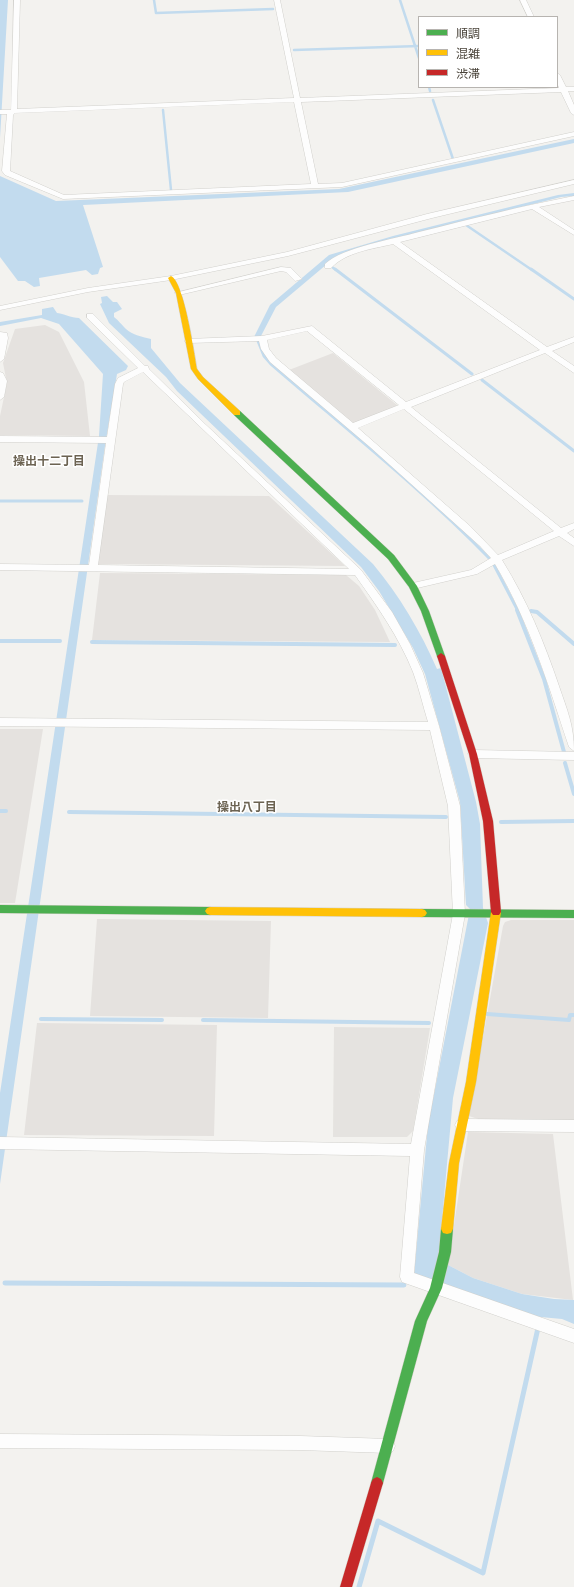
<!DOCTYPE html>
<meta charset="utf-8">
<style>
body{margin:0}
#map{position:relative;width:574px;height:1587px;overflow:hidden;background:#f3f2ef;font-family:"Golos Text","Noto Sans JP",sans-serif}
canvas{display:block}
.legend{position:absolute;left:418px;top:16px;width:140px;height:72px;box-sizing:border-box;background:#fff;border:1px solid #b7b4b0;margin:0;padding:5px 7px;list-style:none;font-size:12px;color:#4a443a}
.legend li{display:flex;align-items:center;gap:8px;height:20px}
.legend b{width:20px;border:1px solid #b7b4b0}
</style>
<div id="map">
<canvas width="574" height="1587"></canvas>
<ul class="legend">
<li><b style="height:5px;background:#4caf50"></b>順調</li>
<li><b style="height:5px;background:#ffc107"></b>混雑</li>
<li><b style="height:5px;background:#c62828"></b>渋滞</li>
</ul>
</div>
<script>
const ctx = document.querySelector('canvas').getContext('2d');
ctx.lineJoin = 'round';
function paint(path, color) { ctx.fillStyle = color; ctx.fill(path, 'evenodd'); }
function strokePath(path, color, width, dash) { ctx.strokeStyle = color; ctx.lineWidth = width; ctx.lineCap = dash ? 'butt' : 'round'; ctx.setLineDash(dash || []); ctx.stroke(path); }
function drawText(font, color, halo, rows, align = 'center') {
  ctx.font = font + ' "Golos Text","Noto Sans JP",sans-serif'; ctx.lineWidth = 3; ctx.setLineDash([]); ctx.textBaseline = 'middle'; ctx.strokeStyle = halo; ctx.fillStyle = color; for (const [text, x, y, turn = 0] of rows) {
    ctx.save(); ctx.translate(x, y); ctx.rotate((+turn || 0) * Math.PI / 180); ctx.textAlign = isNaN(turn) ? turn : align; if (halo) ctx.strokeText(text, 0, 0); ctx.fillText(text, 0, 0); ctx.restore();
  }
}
paint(new Path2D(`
 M45,325L59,332L84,382L90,436L0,435V416L7,383L3,363L15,329Z
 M333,353L397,405L396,407L354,424L289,370Z
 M107,495L269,496L345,566L98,564Z
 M100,573L346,575L359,586L375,610L390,642L92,640Z
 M0,729H43L15,903H0Z
 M97,919L271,921L268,1018L90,1016Z
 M511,920H574V1121L478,1119L469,1116L503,926L505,922Z
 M37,1023L217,1025L214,1136L24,1135Z
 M468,1132L553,1134L573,1300L522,1294L473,1278L448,1265Z`), '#e5e2df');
paint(new Path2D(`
 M334,1027L430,1028L413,1131L407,1137H333Z`), '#e5e3e0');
paint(new Path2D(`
 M0,0H8L0,138Z
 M574,139V143L348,192L83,205L103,267L100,268L98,274L92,275L86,270L39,278L40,286L34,287L25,281H18L0,257V176L56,201L339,189Z
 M574,193V196L561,197L506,211L333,259L276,307L261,336L254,337L270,305L329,255L393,236L558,195Z
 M107,296L113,302H117L122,309L114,313V317C119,321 121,324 126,329C132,335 143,337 151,339V348L180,383L373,564C399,595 421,632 437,669L441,668L476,802L480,824L483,908L488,923L453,1098L439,1252L448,1265L473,1278L522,1294L554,1299L574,1300V1324L562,1319L530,1316L414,1274L428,1125L470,909L466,905L460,802L425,674L413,648L379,591L361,567L177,391L166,377L109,323L100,304L102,303L101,297Z
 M53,307L57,313C61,313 72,318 79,318L128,366L126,370L117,374L105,446L0,1184V1093L99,436L103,374L59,324L41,318L0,326V322L42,315V309Z`), '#c2dbee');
strokePath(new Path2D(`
 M154,0L156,13L273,9
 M400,0L419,58
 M294,50L419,46
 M429,87L430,91
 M433,100L453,159
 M163,110L171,190
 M466,225L532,270
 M332,267L336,270`), '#c2dbee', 2.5);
strokePath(new Path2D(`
 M335,269L472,374
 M531,269L574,299
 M258,341L264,356L271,364C345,428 422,489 490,559
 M482,380L574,451
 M0,501H82
 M494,565L518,611`), '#c2dbee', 3);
strokePath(new Path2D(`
 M517,610L544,679L564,752
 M531,611L537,612L574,644
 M0,641H60
 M92,642L395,645
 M565,763L574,794
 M0,811H6
 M69,812L446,817
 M501,822L574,821
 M487,1014L569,1020L570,1015H574
 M41,1019L162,1020
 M203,1020L429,1023`), '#c2dbee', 4);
strokePath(new Path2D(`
 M5,1283L404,1285
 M359,1587L378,1521L483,1573L538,1328`), '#c2dbee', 5);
const street = new Path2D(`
 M14,0H20L17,109L294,98L274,0H280L300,98L559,88L557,82V73L560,75L566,87H574V91H568L574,105V115L571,113L561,92L301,102L318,184L342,183L574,132V136L342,187L63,199L5,175L2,171L7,114H0V110H11ZM294,102L311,184L64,195L10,171L13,115L15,113Z
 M520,0H526L534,17H528Z
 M574,180V184L432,218L288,256L171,280L88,292L0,310V306L88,288L171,276L287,252L427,214Z
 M574,196V200L539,207L574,230V235L532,209L400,242L547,347L574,337V342L552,351L574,366V373L545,353L411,407L561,528L574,523V529L567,533L574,538V546L559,536L502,560C527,600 544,642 559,686C567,710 574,725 574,751L569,747C548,684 529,621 495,564L477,574L413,589L408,586L413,583L471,570L491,558L480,546L370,447L270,362L261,349L259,341L188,343L184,341L188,339L262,336L312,326L406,402L540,350L393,244C372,249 346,252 331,268H325V264C343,247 395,239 419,232C471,219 522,206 574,196ZM307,331L399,405L353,423L276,358L269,349L267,340ZM404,409L554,531L498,555L470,526L358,428Z
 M281,267L291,268L302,279L295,281L286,272L281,271L179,295L175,293Z
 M87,314H93L145,366H148L149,369L205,424L361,570L392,612L410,644L423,673L439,726L460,806L465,914L424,1150L414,1273L574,1329V1343L402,1282L400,1277L410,1156L0,1149V1137L411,1144L453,914L448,806L430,730L0,726V718L428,722C423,706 419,688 413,672C399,637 377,606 355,575L0,570V564L89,565L106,443L0,442V436L107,437L115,384L118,378L138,368L87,318ZM143,372L349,569L98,565L123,384L124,382Z
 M0,332L7,333L8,338L4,359L0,362Z
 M0,372L3,373L7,381L4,397L0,400Z
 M473,750L574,752V760L473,758L468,754Z
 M462,1119L574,1120V1132L462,1131L457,1129L455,1125L457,1121Z
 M0,1434L300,1436L388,1439L393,1441L395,1446L393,1451L388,1453L300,1450L0,1448Z`);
const fast = new Path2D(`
 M234,411H240L394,555L417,586L429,611L445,656L444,658H438L437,656L421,611L409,587L388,559L234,415Z
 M0,905L210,907L213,908L215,911L213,914L210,915L0,913Z
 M422,909L574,910V918L422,917L419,916L417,913L419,910Z
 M447,1224L451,1225L453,1229L451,1252L442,1288L427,1321L383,1483L381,1487L377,1489L373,1487L371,1483L415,1321L430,1288L439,1252L441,1229L443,1225Z`);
const slow = new Path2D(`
 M171,276C184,282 194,352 197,369L203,377L240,411V415H234L198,379L191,369L176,293L168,278Z
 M210,907L422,909L425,910L427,913L425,916L422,917L210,915L207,914L205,911L207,908Z
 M496,908L499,909L501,912L476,1082L459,1163L453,1229L451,1233L447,1234L443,1233L441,1229L449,1163L466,1082L491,912L493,909Z`);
const jam = new Path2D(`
 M441,653L445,656L477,754L493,821L501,912L499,915H493L491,912L483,821L469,754L437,656Z
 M377,1477L381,1479L383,1483L352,1587H340L371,1483L373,1479Z`);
strokePath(street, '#d1d0cc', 1);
strokePath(fast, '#d2cfc6', 1);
strokePath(slow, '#d2cfc6', 1);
strokePath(jam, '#d2cfc6', 1);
paint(street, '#fdfdfd');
paint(fast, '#4caf50');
paint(slow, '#ffc107');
paint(jam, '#c62828');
drawText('bold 12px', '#6c6352', '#fff', [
 ["操出十二丁目",49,461],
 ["操出八丁目",247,807]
]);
</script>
